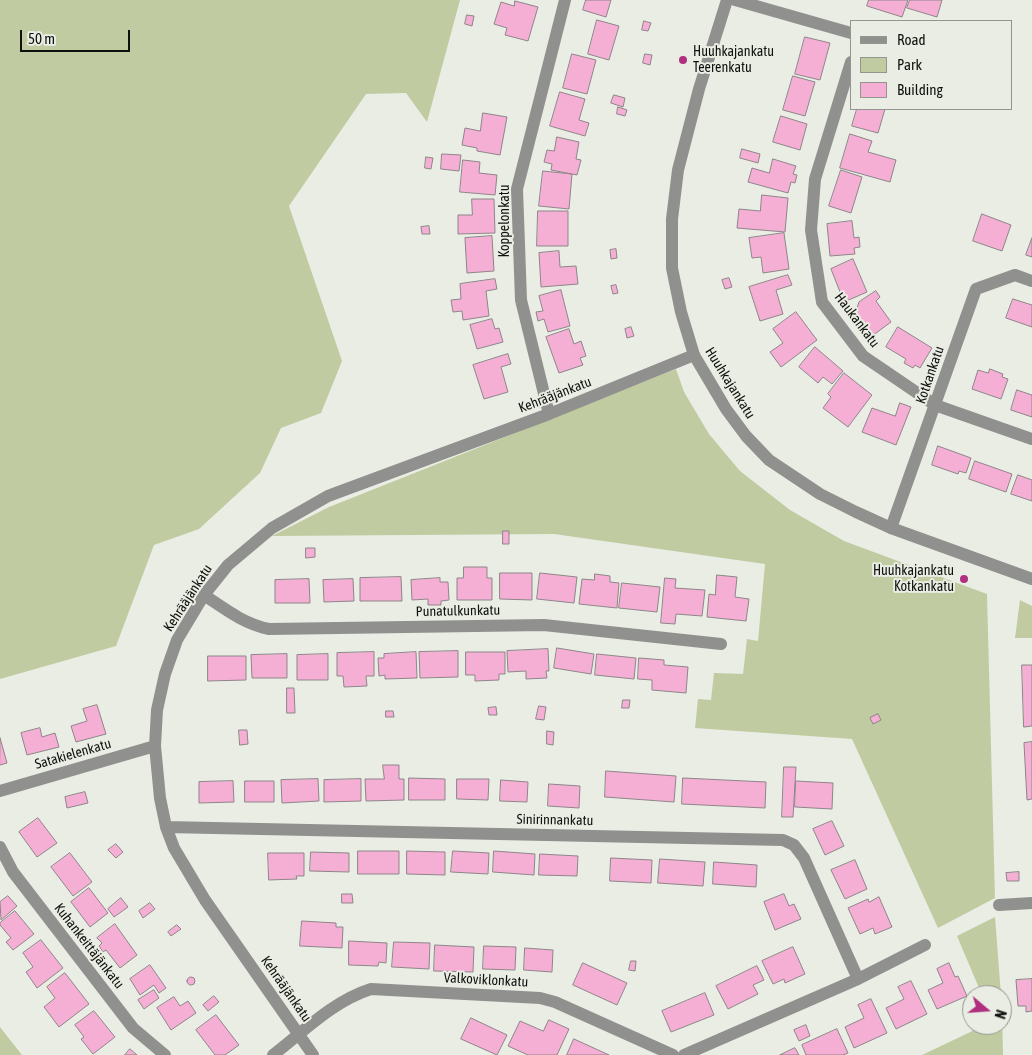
<!DOCTYPE html>
<meta charset="utf-8">
<style>
body{margin:0}
#map{position:relative;width:1032px;height:1055px;overflow:hidden;background:#eaede4;font-family:"Asap Condensed",sans-serif}
canvas{display:block}
.legend{position:absolute;left:850px;top:20px;width:162px;height:90px;box-sizing:border-box;background:#eaede4;border:1px solid #93958e;margin:0;padding:6px 9px;list-style:none;font-size:15px;color:#10110e}
.legend li{display:flex;align-items:center;gap:10px;height:25px}
.legend b{width:25px;border:1px solid #93958e}
.north{position:absolute;left:962px;top:985px;width:50px;height:50px;box-sizing:border-box;background:#eaede4;border:1px solid #93958e;border-radius:50%;rotate:108deg;font-size:14px;font-weight:700;line-height:20px;text-align:center;color:#10110e}
.north::after{content:'';display:block;margin:auto;width:18px;height:22px;background:#af307f;clip-path:polygon(50% 0,100% 100%,50% 72%,0 100%)}
.scale{position:absolute;left:20px;top:30px;width:110px;height:22px;box-sizing:border-box;border:2px solid #10110e;border-top:0;padding-left:6px;font-size:15px;line-height:18px;white-space:nowrap;color:#10110e;-webkit-text-stroke:4px #eaede4;paint-order:stroke}
</style>
<div id="map">
<canvas width="1032" height="1055"></canvas>
<ul class="legend">
<li><b style="height:6px;background:#90918e"></b>Road</li>
<li><b style="height:14px;background:#c1cba1"></b>Park</li>
<li><b style="height:14px;background:#f6afd4"></b>Building</li>
</ul>
<div class="north">N</div>
<div class="scale">50 m</div>
</div>
<script>
const ctx = document.querySelector('canvas').getContext('2d');
ctx.lineJoin = 'round';
function paint(path, color) { ctx.fillStyle = color; ctx.fill(path, 'evenodd'); }
function strokePath(path, color, width, dash) { ctx.strokeStyle = color; ctx.lineWidth = width; ctx.lineCap = dash ? 'butt' : 'round'; ctx.setLineDash(dash || []); ctx.stroke(path); }
function drawText(font, color, halo, rows, align = 'center') {
  ctx.font = font + ' "Asap Condensed",sans-serif'; ctx.lineWidth = 4; ctx.setLineDash([]); ctx.textBaseline = 'middle'; ctx.strokeStyle = halo; ctx.fillStyle = color; for (const [text, x, y, turn = 0] of rows) {
    ctx.save(); ctx.translate(x, y); ctx.rotate((+turn || 0) * Math.PI / 180); ctx.textAlign = isNaN(turn) ? turn : align; if (halo) ctx.strokeText(text, 0, 0); ctx.fillText(text, 0, 0); ctx.restore();
  }
}
paint(new Path2D(`
 M0,0H460L427,122L406,93L366,94L289,206L342,361L321,413L281,428L260,473L199,529L154,545L116,646L0,679Z
 M676,369L684,392L709,434L740,471L790,510L844,541L987,594L995,898L938,928L852,739L695,728L698,699L711,700L714,673L743,674L747,639L758,641L765,564L554,534L272,536L329,507Z
 M1020,600L1032,606V638H1015Z
 M995,917L1001,995H982L957,936Z
 M1002,1010L1003,1055H922L985,1025H1002Z
 M0,1027L22,1055H0Z`), '#c1cba1');
const building = new Path2D(`
 M586,0H611L606,17L583,10Z
 M869,0H908L902,17L867,6Z
 M910,0H942L937,17L907,8Z
 M515,1L538,7L528,41L505,35L507,28L494,24L501,2L514,6Z
 M467,15L474,16L472,26L465,24Z
 M597,20L619,26L609,60L588,54Z
 M644,21L651,23L648,31L642,30Z
 M805,37L830,43L820,80L795,74Z
 M572,54L596,60L587,94L563,88Z
 M645,54L652,55L650,65L643,63Z
 M793,76L815,82L805,116L783,110Z
 M560,92L585,99L579,120L589,123L585,136L550,126Z
 M614,95L625,98L623,107L611,103Z
 M618,107L627,110L625,116L617,114Z
 M857,109H885L878,133L852,126Z
 M483,113L507,117L500,155L477,151V148L462,145L465,128L480,131Z
 M781,116L807,124L800,150L773,142Z
 M850,134L872,141L868,152L896,160L890,182L840,168Z
 M557,137L579,142L576,159L581,160L577,175L551,170L552,164L544,162L547,150L554,151Z
 M742,149L760,154L758,163L740,158Z
 M442,154L461,155L459,171L441,169Z
 M426,157L433,158L431,169L425,168Z
 M773,159L796,166L793,174L797,175L795,183L791,182L788,193L748,182L752,168L769,173Z
 M463,160L480,162L479,173L497,175L495,195L460,192Z
 M841,170L862,177L851,213L829,206Z
 M543,171L572,174L569,209L539,206Z
 M762,195L788,198L785,232L737,228L739,209L760,211Z
 M472,199H494L495,233L458,234V215H472Z
 M538,211H568V246H537Z
 M982,214L1011,225L1002,251L973,241Z
 M852,221L854,238L859,237L860,247L854,248L855,254L830,256L827,224Z
 M429,226L430,234H422L421,227Z
 M784,233L789,269L763,273L761,257L752,258L749,238Z
 M492,236L494,271L467,273L465,238Z
 M1032,238V257L1026,255Z
 M616,249L617,258L611,259L610,250Z
 M559,251L560,267L576,266L578,284L541,287L539,253Z
 M853,259L867,292L844,302L831,269Z
 M788,275L792,285L776,290L783,314L760,321L749,287Z
 M729,278L732,287L725,289L722,280Z
 M495,279L497,289L486,291L489,316L463,320L462,311L453,312L451,300L461,299L460,284Z
 M616,285L618,293L613,294L611,286Z
 M561,290L570,326L548,332L544,319L538,321L536,312L543,311L539,296Z
 M876,291L880,297L876,301L891,322L872,336L855,314L859,302Z
 M1013,299L1032,305V327L1006,318Z
 M796,312L817,340L781,367L770,352L783,343L773,329Z
 M492,319L495,329L499,328L503,342L477,349L470,325Z
 M631,327L634,336L627,338L625,329Z
 M898,327L932,348L920,368L915,365L913,368L904,363L906,359L886,347Z
 M569,329L574,344L581,341L586,356L580,358L583,365L559,373L546,337Z
 M815,347L843,371L832,384L823,377L818,383L799,367Z
 M508,354L511,364L501,367L508,392L484,399L473,365Z
 M990,369L1003,374L1002,377L1008,379L1001,399L972,389L978,370L988,373Z
 M844,373L872,395L848,427L823,408L831,397L828,394Z
 M1017,390L1032,395V417L1011,410Z
 M900,403L911,407L896,445L862,432L872,408L895,416Z
 M938,446L971,458L966,473L959,471L958,474L932,465Z
 M975,461L1012,474L1006,492L969,479Z
 M1018,475L1032,480V501L1011,494Z
 M503,531H509V544H503Z
 M306,548H315V557L306,558Z
 M464,567H487V578H492V600H457V578H463Z
 M500,573H532V600L500,599Z
 M540,573L577,577L574,603L537,599Z
 M595,574L610,576V582L619,583L617,608L579,604L582,579L594,580Z
 M717,575L737,577L735,597L749,599L746,621L707,617L709,594L715,595Z
 M401,577L402,601H360V578Z
 M440,578V582H448L449,600L441,601V605H428V599L412,600L411,580Z
 M665,578L676,579L675,588L705,590L702,616L676,614L675,624L661,623Z
 M309,579L310,603H275V580Z
 M353,579L354,601L324,602L323,580Z
 M622,583L660,587L657,612L619,608Z
 M557,648L594,654L591,674L554,668Z
 M548,649L549,671H546L547,678L526,679V671L508,672L507,651Z
 M458,651V677L420,678L419,652Z
 M374,652V676H366L367,686L344,687L343,676H337V653Z
 M416,652L417,678L385,679V675L379,676L378,658H384V654Z
 M466,652H505V674H499V680L475,681V675H466Z
 M287,654V678H252L251,655Z
 M328,654V680H297V655Z
 M597,654L636,658L634,679L595,675Z
 M208,656H246V680L208,681Z
 M639,658L664,660V665L688,667L686,693L652,690V680L638,679Z
 M1022,665H1032V726L1024,727Z
 M287,688H294L295,713H287Z
 M623,700H630L629,708H622Z
 M97,705L106,734L76,742L71,726L87,721L83,709Z
 M539,706L546,707L544,720L536,719Z
 M496,707L497,715H489L488,708Z
 M386,711H393L394,717H386Z
 M878,714L881,720L873,724L870,718Z
 M40,728L42,737L55,733L59,747L27,755L21,733Z
 M239,730H247L248,744L240,745Z
 M547,731L554,732L553,745L547,744Z
 M0,738L7,763L0,765Z
 M1032,742V799L1027,800L1024,743Z
 M383,765H399V779H404V800L366,801L365,779H384Z
 M784,767H796L793,817H782Z
 M606,771L676,776L674,802L605,797Z
 M409,778L445,779V800H409Z
 M683,778L766,782L765,808L682,804Z
 M318,779L319,801L282,803L281,780Z
 M361,779V801L324,802V780Z
 M457,779H489L488,800L457,799Z
 M501,780L528,782L527,802L500,801Z
 M233,781L234,802L199,803V782Z
 M245,781H274V802H245Z
 M796,781L833,783L832,809L795,807Z
 M549,784L580,786L579,808L548,806Z
 M85,792L88,803L67,808L65,797Z
 M38,818L57,843L37,857L19,832Z
 M832,821L844,846L825,855L813,829Z
 M116,844L123,852L116,858L108,850Z
 M358,851H399V874H358Z
 M407,851L445,852V875L407,874Z
 M453,851L489,853L488,874L451,872Z
 M494,851L535,854L534,875L493,872Z
 M311,852L349,853V872L310,871Z
 M70,853L92,882L73,896L51,867Z
 M268,853H304V876H296L297,879L269,880Z
 M540,854L578,856L577,876L539,875Z
 M611,858L652,860L651,883L610,881Z
 M660,859L705,862L703,886L658,883Z
 M855,860L867,889L845,899L831,870Z
 M714,862L757,865L756,887L713,884Z
 M1019,872V881H1007L1006,873Z
 M89,888L108,913L90,927L71,902Z
 M342,894H352L353,903H342Z
 M784,894L789,906L794,904L801,919L775,930L764,902Z
 M8,896L17,906L1,920L0,902Z
 M879,897L892,927L875,934L873,928L860,934L848,908L868,899L869,902Z
 M121,898L128,907L114,917L108,909Z
 M150,903L155,909L143,918L139,911Z
 M15,911L34,934L13,950L6,942L11,938L0,925V923Z
 M302,921L336,923V927H343L342,948L300,946Z
 M115,924L137,955L120,968L106,950L103,952L99,946L102,943L97,938Z
 M177,925L181,929L171,936L168,932Z
 M41,940L63,968L37,988L26,972L33,967L23,953Z
 M349,941L387,943L386,963L379,962L378,966L349,965Z
 M394,942L430,943L429,969L392,967Z
 M435,945L474,947L473,972L434,971Z
 M484,946L516,947L515,970L483,969Z
 M793,947L805,974L785,983L784,979L773,984L762,961Z
 M525,948L553,950L552,972L524,970Z
 M631,961H636L635,971L629,970Z
 M583,963L627,983L617,1005L573,985Z
 M949,963L955,977L958,976L967,996L937,1009L928,990L943,983L937,969Z
 M150,965L166,988L159,993L154,985L140,995L130,979Z
 M757,966L764,980L753,985L758,994L728,1009L716,986Z
 M65,973L89,1004L59,1027L44,1007L55,998L47,987Z
 M187 981a4 4 0 1 1 8 0a4 4 0 1 1-8 0Z
 M1032,979V1011L1026,1012V1006H1018L1016,980Z
 M911,981L927,1014L896,1029L886,1008L904,999L898,987Z
 M154,990L159,998L144,1009L138,1000Z
 M705,993L714,1015L671,1032L662,1011Z
 M214,996L219,1002L208,1011L203,1005Z
 M174,997L180,1006L188,1001L196,1013L171,1030L157,1008Z
 M871,999L887,1033L854,1048L845,1027L864,1018L858,1005Z
 M94,1011L115,1037L93,1054L81,1039L84,1037L75,1025Z
 M216,1015L239,1045L225,1055H215L196,1030Z
 M471,1018L507,1035L497,1055L461,1039Z
 M549,1020L569,1029L557,1055H528L508,1046L520,1021L543,1031Z
 M806,1025L810,1036L799,1041L794,1030Z
 M837,1029L848,1053L843,1055H806L802,1045Z
 M574,1039L609,1055H567Z
 M795,1048L799,1055H780Z
 M130,1049L137,1055H125Z`);
paint(building, '#f6afd4');
strokePath(building, '#8d8589', 1);
strokePath(new Path2D(`
 M735,0L851,33
 M851,62L815,179L811,230L822,302L863,356L935,405L1032,439
 M549,414L521,300L517,189L565,0
 M891,528L976,289L1015,275L1032,281
 M204,595C225,609 244,624 269,629L544,625L721,644
 M0,791L155,746
 M166,827L783,840L794,845L804,858L858,979
 M0,847L13,872L133,1028L165,1055
 M999,905L1032,903
 M273,1055C303,1032 333,1001 371,989L540,998L555,1002L673,1055
 M313,1055L205,900L174,848L166,827L160,798L155,746L157,710L165,674L177,640L204,595L228,565L272,528L328,496L549,414L694,355
 M684,1055L858,979L925,945`), '#90918e', 12);
strokePath(new Path2D(`
 M727,0L699,89L678,170L672,219V268L681,312L694,355L726,409L746,436L769,460L820,494L856,512L891,528L1032,579`), '#90918e', 12);
for (const [x, y, r, color] of [
 [683,60,5,"#af307f"],
 [964,579,5,"#af307f"]
]) { const dot = new Path2D(); dot.arc(x, y, r, 0, 2 * Math.PI); ctx.fillStyle = color; ctx.fill(dot); strokePath(dot, '#eaede4', 2); }
drawText('14px', '#10110e', '#eaede4', [
 ["Huuhkajankatu",693,52],
 ["Teerenkatu",693,68],
 ["Huuhkajankatu",954,571,"right"],
 ["Kotkankatu",954,587,"right"]
], 'left');
drawText('14px', '#10110e', '#eaede4', [
 ["Koppelonkatu",505,221,-90],
 ["Haukankatu",857,320,53],
 ["Kotkankatu",930,375,-71],
 ["Huuhkajankatu",730,383,58],
 ["Kehrääjänkatu",555,395,-21],
 ["Kehrääjänkatu",188,598,-57],
 ["Punatulkunkatu",458,611,-1],
 ["Satakielenkatu",73,754,-16],
 ["Sinirinnankatu",555,820,1],
 ["Kuhankeittäjänkatu",89,946,52],
 ["Valkoviklonkatu",486,980,3],
 ["Kehrääjänkatu",286,989,55]
]);
</script>
